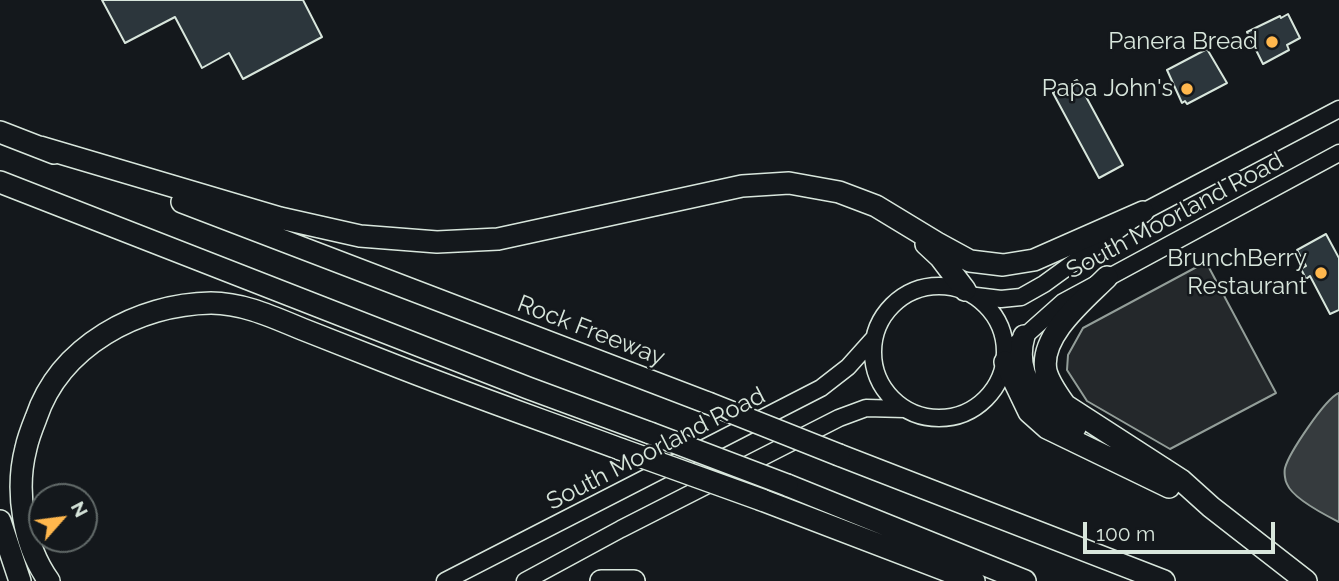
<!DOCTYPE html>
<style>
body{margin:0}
#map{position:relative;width:1339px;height:581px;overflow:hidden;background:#14181c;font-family:Raleway,sans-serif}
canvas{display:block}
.north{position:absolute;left:28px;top:483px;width:70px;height:70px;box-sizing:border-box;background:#14181c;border:2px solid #626a69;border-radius:50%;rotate:62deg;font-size:19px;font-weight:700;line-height:28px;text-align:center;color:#d8e6dc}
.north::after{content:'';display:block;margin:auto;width:24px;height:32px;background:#ffb74d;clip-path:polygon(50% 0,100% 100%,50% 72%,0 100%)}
.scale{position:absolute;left:1083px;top:522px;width:192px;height:32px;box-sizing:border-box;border:4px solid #d8e6dc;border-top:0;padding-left:9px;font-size:21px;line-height:24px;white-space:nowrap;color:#d8e6dc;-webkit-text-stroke:5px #14181c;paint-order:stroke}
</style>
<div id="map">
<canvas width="1339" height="581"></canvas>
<div class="north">N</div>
<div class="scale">100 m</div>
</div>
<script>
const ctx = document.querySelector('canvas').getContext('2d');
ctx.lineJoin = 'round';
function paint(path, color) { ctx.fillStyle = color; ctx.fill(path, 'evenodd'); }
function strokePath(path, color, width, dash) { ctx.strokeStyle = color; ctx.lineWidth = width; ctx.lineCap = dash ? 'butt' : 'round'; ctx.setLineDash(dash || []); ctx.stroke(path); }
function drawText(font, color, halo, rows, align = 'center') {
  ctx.font = font + ' Raleway,sans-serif'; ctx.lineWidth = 5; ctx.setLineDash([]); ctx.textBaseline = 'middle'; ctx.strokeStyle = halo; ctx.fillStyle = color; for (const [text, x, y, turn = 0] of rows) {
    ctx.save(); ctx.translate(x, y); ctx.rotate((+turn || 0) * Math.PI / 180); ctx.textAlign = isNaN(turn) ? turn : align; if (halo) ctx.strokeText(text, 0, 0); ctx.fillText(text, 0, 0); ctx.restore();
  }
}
const parking = new Path2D(`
 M1206,262L1276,393L1170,449L1087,401L1067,370L1068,355L1083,328Z`);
paint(parking, '#24282b');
strokePath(parking, '#939e99', 2);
const water = new Path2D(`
 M1339,393V522C1325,515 1293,499 1287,484C1285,481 1284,472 1285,468C1289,453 1325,399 1339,393Z`);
paint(water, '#363b3e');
strokePath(water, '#939e99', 2);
const building = new Path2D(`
 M102,0H303L322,37L243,79L229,53L202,68L175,17L125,43Z
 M1288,14L1300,38L1287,45L1289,50L1263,64L1247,32L1280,16L1281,18Z
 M1207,49L1227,83L1187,104L1185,101L1182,103L1167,70Z
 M1077,80L1123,165L1099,178L1053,93Z
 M1326,234L1339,258V310L1330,314L1310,276L1306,279L1301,269L1306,266L1297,250Z`);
paint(building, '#2c363c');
strokePath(building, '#d8e6dc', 2);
const secondary = new Path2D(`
 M873 352a66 66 0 1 1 132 0a66 66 0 1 1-132 0Z
 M976,296L1001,299L1021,297L1044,284L1143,212L1339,109
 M1017,343L1063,302L1339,153
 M445,581L821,388L848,367L874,338
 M525,581L621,529L839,418L866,408L905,409`);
const motorway = new Path2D(`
 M0,132L54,153
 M40,147L280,218L360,236L437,242L498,239L742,186L789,183L839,192L876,206L937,243L970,261L1003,265L1034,260L1143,212
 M0,182L528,388L650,433
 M182,202L708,403
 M926,244L940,257L965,290
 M1107,277C1084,300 1039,336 1046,371C1049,383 1058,395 1065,405L1181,480L1211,507L1306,581
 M1024,336C1012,377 1042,409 1075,428
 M1005,362L1029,412L1047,428L1169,487
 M839,455L1164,581
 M787,485L1025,581
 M762,500L974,581
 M0,521L20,581
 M49,581C23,545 15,490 26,448C28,438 32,428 36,418C60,346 138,304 211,303C243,303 273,317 302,329C330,340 358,351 386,362C464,393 542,420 620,449
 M601,581H634`);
strokePath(secondary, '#d8e6dc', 19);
strokePath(motorway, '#d8e6dc', 24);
strokePath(secondary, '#14181c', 16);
strokePath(motorway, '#14181c', 21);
const motorwayBridge = new Path2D(`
 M708,403L839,455
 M650,433L787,485
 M620,449L762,500`);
strokePath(motorwayBridge, '#d8e6dc', 24, []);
strokePath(motorwayBridge, '#14181c', 21);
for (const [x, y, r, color] of [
 [1272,42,7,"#ffb74d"],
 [1187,89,7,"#ffb74d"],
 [1321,273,7,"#ffb74d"]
]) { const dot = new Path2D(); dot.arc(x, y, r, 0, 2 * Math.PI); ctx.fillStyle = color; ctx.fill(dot); strokePath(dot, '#14181c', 2.5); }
drawText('24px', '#d8e6dc', '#14181c', [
 ["Panera Bread",1258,42],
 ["Papa John's",1173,89],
 ["BrunchBerry",1307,259],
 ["Restaurant",1307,287]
], 'right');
drawText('24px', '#d8e6dc', '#14181c', [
 ["South Moorland Road",1175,216,-28],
 ["Rock Freeway",591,331,21],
 ["South Moorland Road",656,449,-27]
]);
</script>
